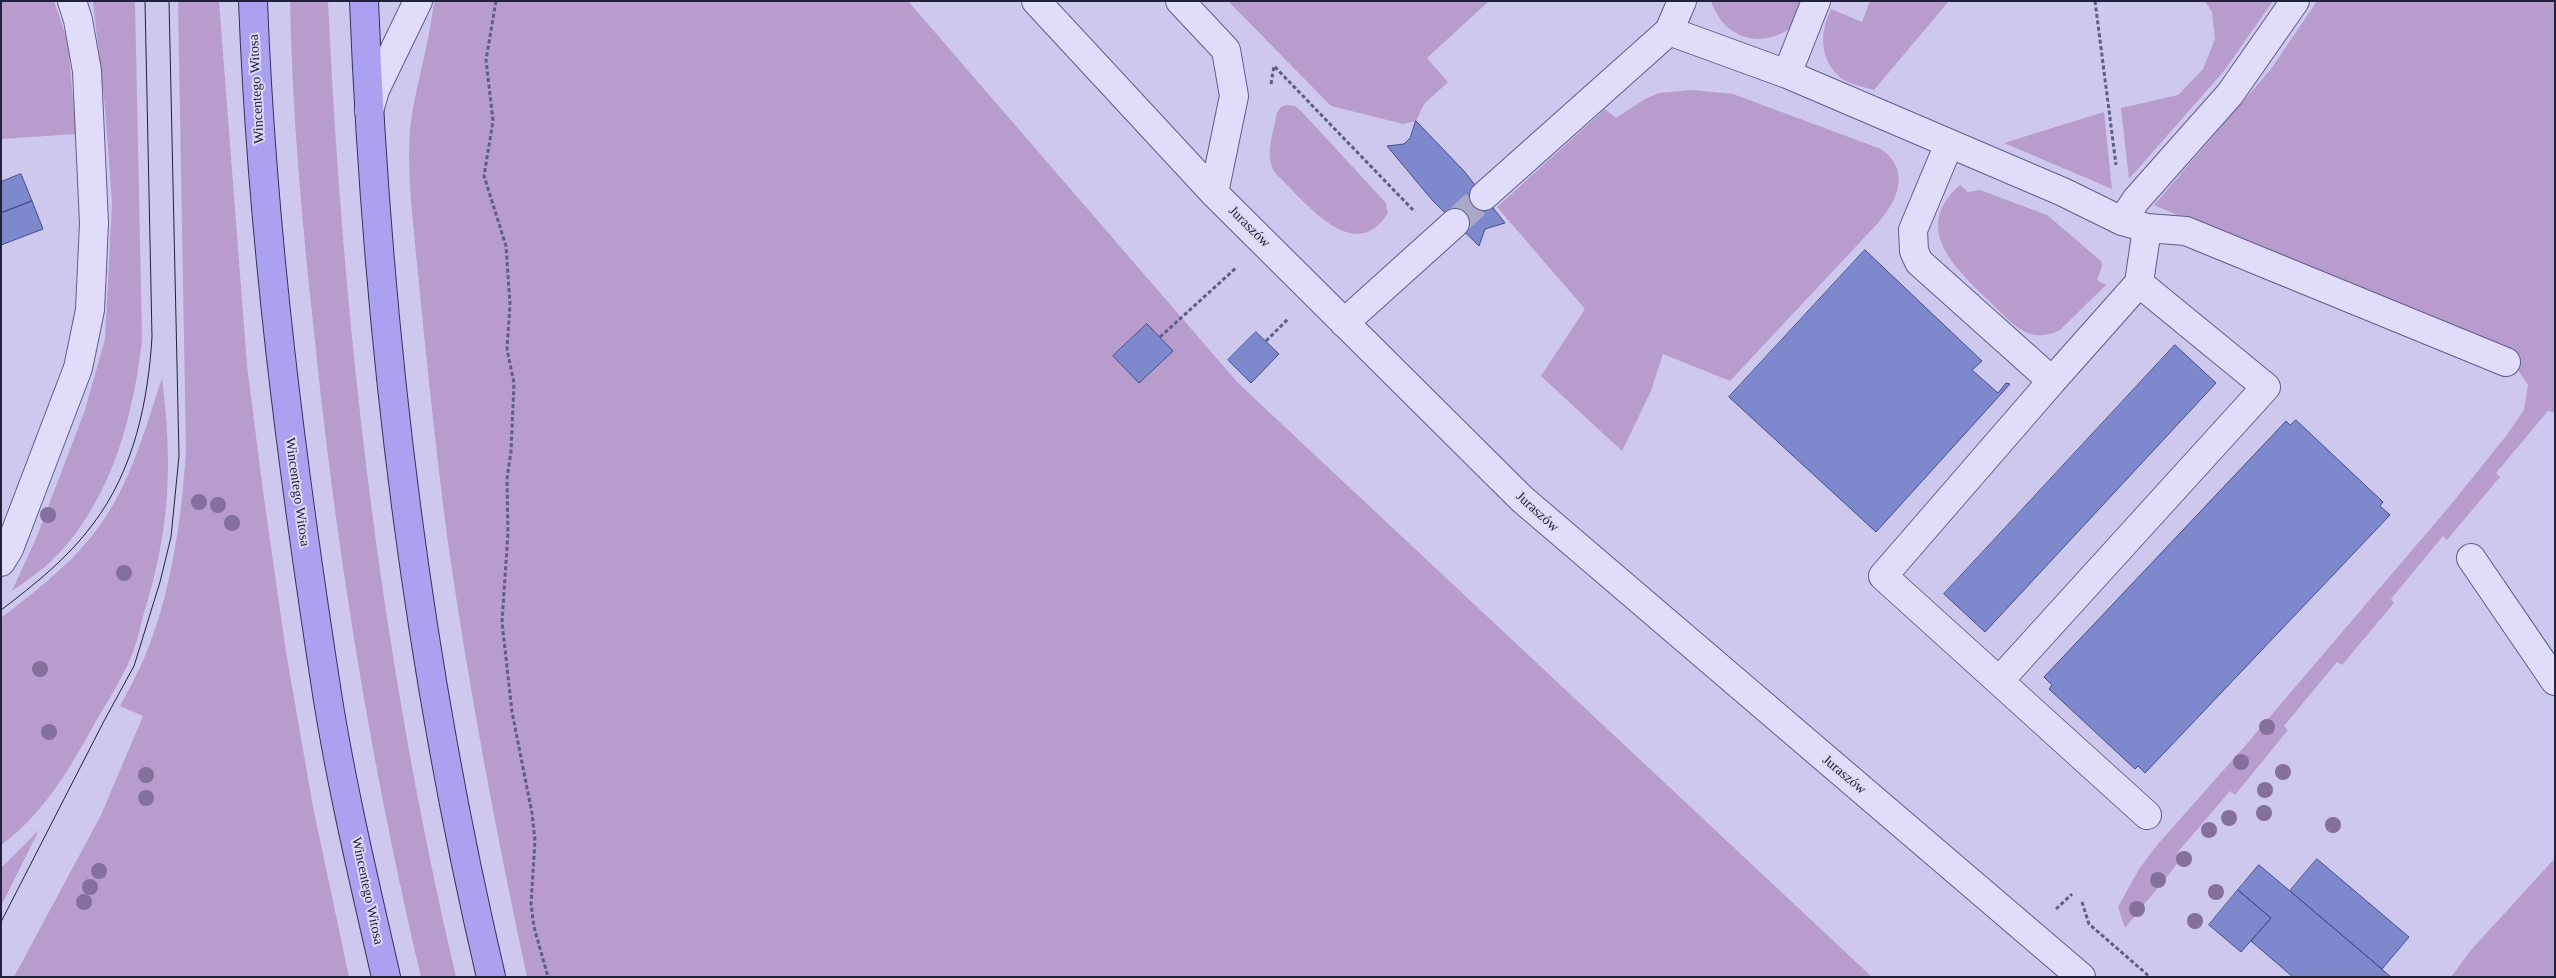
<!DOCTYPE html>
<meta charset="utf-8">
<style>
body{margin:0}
#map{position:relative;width:2556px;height:978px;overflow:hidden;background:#cec8ef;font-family:Georgia,serif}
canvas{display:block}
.frame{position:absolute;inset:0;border:2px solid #20223c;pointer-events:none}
</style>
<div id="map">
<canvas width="2556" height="978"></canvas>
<div class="frame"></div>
</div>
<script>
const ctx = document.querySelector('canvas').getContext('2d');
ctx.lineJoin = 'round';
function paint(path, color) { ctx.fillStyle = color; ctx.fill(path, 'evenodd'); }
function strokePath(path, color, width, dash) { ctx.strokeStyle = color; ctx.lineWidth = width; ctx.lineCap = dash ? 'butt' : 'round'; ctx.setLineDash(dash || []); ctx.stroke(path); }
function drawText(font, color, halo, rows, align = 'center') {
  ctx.font = font + ' Georgia,serif'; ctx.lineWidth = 4; ctx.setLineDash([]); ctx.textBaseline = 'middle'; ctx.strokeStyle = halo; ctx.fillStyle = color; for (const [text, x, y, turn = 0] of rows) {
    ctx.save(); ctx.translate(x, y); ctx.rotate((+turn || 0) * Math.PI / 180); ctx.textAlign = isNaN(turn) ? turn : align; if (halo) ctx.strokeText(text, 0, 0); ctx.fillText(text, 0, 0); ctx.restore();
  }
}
paint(new Path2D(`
 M1,1H54L68,42L76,134L1,139Z
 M93,1H135L142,339C133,421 109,509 46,566C35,575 23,583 12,591L37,536L85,410L105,339L112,203L105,108Z
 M178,1H219L247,365L263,491L286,652L313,807L349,977H14L101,815L143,716L120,706C128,691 136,676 143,661C171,595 181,523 186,451Z
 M290,1H328C343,329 381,657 456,977H421C371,765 336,549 314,332C302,222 292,112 290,1Z
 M434,1H908L1238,383L1872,977H527C496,833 469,688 448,543C433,429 422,315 411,202C409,169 407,135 414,103C421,68 430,36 434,1Z
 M1228,1H1489L1427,58L1448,82L1424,104L1416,121L1403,124L1331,106Z
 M1711,1H1803C1801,8 1799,18 1795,23C1791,29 1781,34 1775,36C1746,46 1720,29 1711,1Z
 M1870,1H1949L1874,90C1865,87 1852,85 1844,80C1819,63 1819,33 1831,9L1862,22Z
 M2205,1H2273L2224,71L2129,179L2121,108L2178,95L2203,69L2215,39L2212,12Z
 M2317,1H2555V413L2548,411L2496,473L2500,477L2447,540L2443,536L2391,599L2394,603L2342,665L2337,662L2284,726L2288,730L2235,795L2230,791L2177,853L2182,858L2125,928L2118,907L2139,869L2158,844L2244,747L2448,508L2506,436L2524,410L2528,385L2518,370L2496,353L2154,205L2271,69Z
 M1692,90L1733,94L1881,149C1911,170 1898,200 1878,223L1730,381L1663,354L1651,391L1622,451L1541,376L1585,309L1497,207L1605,109L1616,118L1645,99L1659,93Z
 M1286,105L1295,106L1302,112L1386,203L1388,213C1354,268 1304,200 1276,174C1263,157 1274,132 1277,112L1281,107Z
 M2104,112L2112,189L2004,143Z
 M1960,185L1968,192L1980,190L2047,215L2101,261L2102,266L2097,280L2106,285L2060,330C2052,334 2041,337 2031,334C2014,329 1999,310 1986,298C1953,266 1912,227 1960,185Z
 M162,378C173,466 170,529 144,613C140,628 137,643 131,657C121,682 104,706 91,730C68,772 41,816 1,845V618C33,593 65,569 91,537C128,493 144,432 162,378Z
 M39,830L1,906V868Z
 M2555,858V977H2451L2471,950Z`), '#b89ccd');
const building = new Path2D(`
 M1416,121L1464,171L1505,223L1485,229L1479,246L1433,201L1387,146L1404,144L1410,138Z
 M21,174L32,201L1,213V182Z
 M32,201L43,229L1,245V213Z
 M1865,250L1982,361L1972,370L1998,393L2006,383L2010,384L1876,532L1729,397Z
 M1147,324L1173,351L1139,383L1113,356Z
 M1256,332L1279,354L1251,383L1228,360Z
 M2175,345L2216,383L1985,632L1944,594Z
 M2296,420L2383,502L2380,506L2390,515L2145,773L2138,766L2135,769L2049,689L2052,685L2044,677L2286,421L2290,425Z
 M2317,859L2409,937L2382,969L2290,891Z
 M2259,865L2290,891L2391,977H2293L2251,941L2271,918L2238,890Z
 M2238,890L2271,918L2241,952L2209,925Z`);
paint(building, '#7e88cd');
strokePath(building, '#424d8b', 1);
strokePath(new Path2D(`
 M1455,223L1484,196`), '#aba7cb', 28, [28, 14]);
const minor = new Path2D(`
 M1036,1L1214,193L1522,499L2081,977
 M1180,1L1226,50L1234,96L1214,193
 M1669,31L1787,74L2063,192L2122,221L2147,228L2186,231L2506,362
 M1787,74L1816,1
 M369,111L375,90L418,1
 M1949,144L1913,230L1914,251L1919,262L2052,381L2139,283L2147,228
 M1484,196L1669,31L1682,1
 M2122,221L2136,200L2230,94L2295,1
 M1344,323L1455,223
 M2052,381L1883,576L1999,681L2266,387L2139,283
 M2471,558L2555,681
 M1,562L9,549L78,368L90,310L94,223L87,71L78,20L72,1
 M1999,681L2147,815`);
const major = new Path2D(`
 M253,1C262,236 292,468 328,700C343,793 365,885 386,977
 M364,1C377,329 416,657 491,977`);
strokePath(minor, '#5d5d8b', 30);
strokePath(major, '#313459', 30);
strokePath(new Path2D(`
 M496,1L486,60L493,121L484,176L506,246L510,304L507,349L514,383L511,451L507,479L508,533L502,622L512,712L532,813L535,841L531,904L534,927L548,977
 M2095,1L2116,165
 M1271,84L1274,66L1415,212
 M1160,337L1237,267
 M1266,341L1288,319
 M2082,902L2089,924L2150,977
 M2056,909L2072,894`), '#5d5d8b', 3, [4, 2.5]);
strokePath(minor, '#e0dcf9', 28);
strokePath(major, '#aca1f1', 28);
strokePath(new Path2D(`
 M1,610C34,585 68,558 93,524C134,470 148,402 152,337L145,1
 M1,922L104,721L134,666L160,582L171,537L179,456L169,1`), '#20223c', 1);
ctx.fillStyle = '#856f9c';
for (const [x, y] of [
 [199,502],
 [218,505],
 [48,515],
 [232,523],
 [124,573],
 [40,669],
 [2267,727],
 [49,732],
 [2241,762],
 [2283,772],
 [146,775],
 [2265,790],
 [146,798],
 [2264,813],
 [2229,818],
 [2333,825],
 [2209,830],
 [2184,859],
 [99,871],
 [2158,880],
 [90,887],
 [2216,892],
 [84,902],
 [2137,909],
 [2195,921]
]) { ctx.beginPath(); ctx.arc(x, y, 8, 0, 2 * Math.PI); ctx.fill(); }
drawText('14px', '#20223c', '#ddd8f6', [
 ["Wincentego Witosa",257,89,-93],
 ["Juraszów",1249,227,45],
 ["Wincentego Witosa",297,492,82],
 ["Juraszów",1537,512,42],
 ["Juraszów",1844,775,40],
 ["Wincentego Witosa",367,891,78]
]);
</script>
